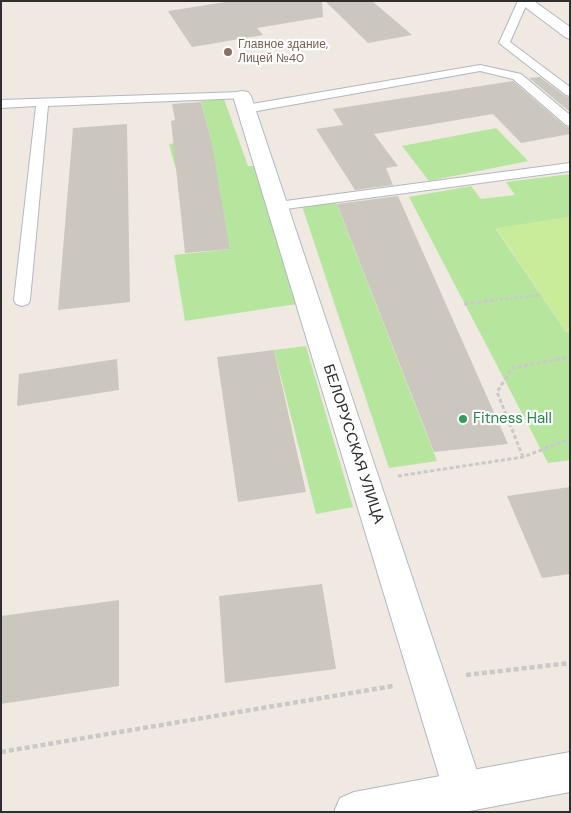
<!DOCTYPE html>
<meta charset="utf-8">
<style>
body{margin:0}
#map{position:relative;width:571px;height:813px;overflow:hidden;background:#efe9e1;font-family:"DM Sans",sans-serif}
canvas{display:block}
.frame{position:absolute;inset:0;border:2px solid #2e2e2e;pointer-events:none}
</style>
<div id="map">
<canvas width="571" height="813"></canvas>
<div class="frame"></div>
</div>
<script>
const ctx = document.querySelector('canvas').getContext('2d');
ctx.lineJoin = 'round';
function paint(path, color) { ctx.fillStyle = color; ctx.fill(path, 'evenodd'); }
function strokePath(path, color, width, dash) { ctx.strokeStyle = color; ctx.lineWidth = width; ctx.lineCap = dash ? 'butt' : 'round'; ctx.setLineDash(dash || []); ctx.stroke(path); }
function drawText(font, color, halo, rows, align = 'center') {
  ctx.font = font + ' "DM Sans",sans-serif'; ctx.lineWidth = 4.5; ctx.setLineDash([]); ctx.textBaseline = 'middle'; ctx.strokeStyle = halo; ctx.fillStyle = color; for (const [text, x, y, turn = 0] of rows) {
    ctx.save(); ctx.translate(x, y); ctx.rotate((+turn || 0) * Math.PI / 180); ctx.textAlign = isNaN(turn) ? turn : align; if (halo) ctx.strokeText(text, 0, 0); ctx.fillText(text, 0, 0); ctx.restore();
  }
}
paint(new Path2D(`
 M224,99L248,166H256L297,304L185,321L174,255L230,249L216,170L177,173L169,144L211,139L201,101Z
 M496,128L528,161L429,181L402,146Z
 M570,174V217L496,229L566,332H570V460L548,463L409,197L471,186L481,199L515,195L506,182Z
 M336,202L437,461L389,468L302,206Z
 M306,346L353,507L316,514L274,350Z`), '#b6e59e');
paint(new Path2D(`
 M570,217V331L566,332L496,228Z`), '#c9ec9a');
paint(new Path2D(`
 M232,1H322L323,17L257,28L263,35L192,47L168,11Z
 M325,1H372L412,35L368,43Z
 M540,77L565,96L570,98V112L529,78Z
 M513,81L565,126L570,128V134L521,143L493,114L374,134L398,166L386,168L393,185L355,190L316,129L343,125L333,109Z
 M201,102L211,139L230,249L185,253L171,121L175,120L172,104Z
 M127,124L130,302L58,310L73,128Z
 M398,196L508,444L434,452L337,204Z
 M274,350L306,492L238,502L217,357Z
 M117,359L119,390L17,406L19,374Z
 M570,487V574L542,578L507,496Z
 M322,584L336,669L225,683L219,596Z
 M119,600V686L1,704V616Z`), '#cbc7bf');
const service = new Path2D(`
 M518,1H528L510,42L570,87V96L566,95L499,43Z
 M480,65L521,74L570,115V126L566,125L513,79L480,71L246,113L240,109L246,105Z
 M242,92L246,94L248,96L246,98L48,106L30,300L28,304L22,306L16,304L14,300L36,106L1,108V100Z
 M570,163V171L278,210L273,209L271,206L273,203L278,202Z`);
const minor = new Path2D(`
 M517,1H534L570,27V39L565,37Z
 M242,91L248,92L251,96L484,792L478,806L465,812L450,806L444,792L233,96L236,92Z`);
const secondary = new Path2D(`
 M570,752V792L464,812H334L340,798L354,792Z`);
strokePath(service, '#b4b7c1', 2);
strokePath(minor, '#b4b7c1', 2);
strokePath(secondary, '#b4b7c1', 2);
strokePath(new Path2D(`
 M485,301L541,295`), '#c9c9c9', 2.5, [3, 2]);
strokePath(new Path2D(`
 M464,304L496,300
 M523,457L497,392L512,368L570,357
 M398,476L523,457L570,439`), '#c9c9c9', 3, [4, 2.5]);
strokePath(new Path2D(`
 M466,675L570,663
 M1,752L393,686`), '#c9c9c9', 4.5, [5, 3]);
paint(service, '#fff');
paint(minor, '#fff');
paint(secondary, '#fff');
for (const [x, y, r, color] of [
 [228,52,5,"#8d6e63"],
 [463,419,5,"#2e9e5b"]
]) { const dot = new Path2D(); dot.arc(x, y, r, 0, 2 * Math.PI); ctx.fillStyle = color; ctx.fill(dot); strokePath(dot, '#fff', 2); }
drawText('12px', '#785e54', '#fff', [
 ["Главное здание,",238,45],
 ["Лицей №40",238,59]
], 'left');
drawText('15px', '#27864d', '#fff', [
 ["Fitness Hall",473,419]
], 'left');
drawText('15px', '#2e2e2e', '#fff', [
 ["БЕЛОРУССКАЯ УЛИЦА",353,444,72]
]);
</script>
